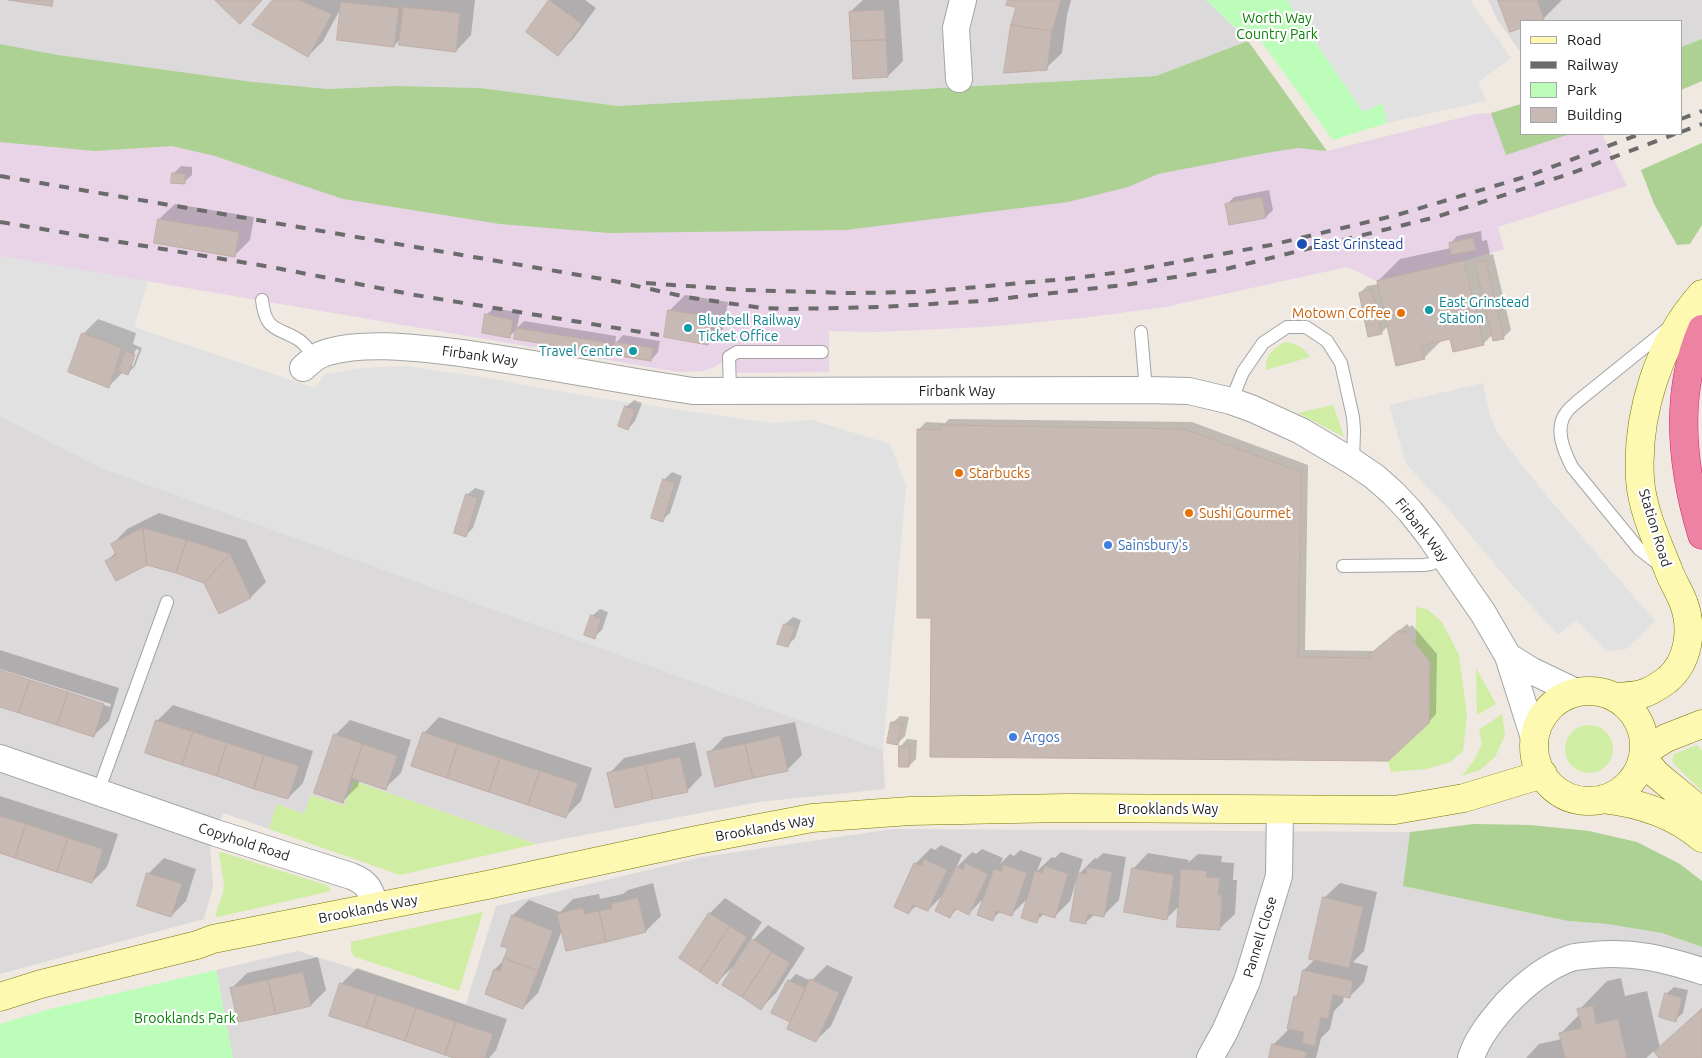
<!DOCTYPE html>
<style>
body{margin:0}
#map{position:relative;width:1702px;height:1058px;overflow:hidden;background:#efe9e1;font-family:Ubuntu,sans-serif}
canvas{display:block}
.legend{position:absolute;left:1520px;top:20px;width:162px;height:115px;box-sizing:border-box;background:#fff;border:1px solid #a5a5a5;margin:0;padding:6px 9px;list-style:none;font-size:15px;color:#1d1d1d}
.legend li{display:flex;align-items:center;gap:10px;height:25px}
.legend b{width:25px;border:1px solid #a5a5a5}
</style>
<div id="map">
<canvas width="1702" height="1058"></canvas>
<ul class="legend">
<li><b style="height:6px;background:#fdf9b1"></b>Road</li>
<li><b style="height:6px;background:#6b6b6b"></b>Railway</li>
<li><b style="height:14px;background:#bcfdba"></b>Park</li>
<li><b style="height:14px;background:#c7bab5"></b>Building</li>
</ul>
</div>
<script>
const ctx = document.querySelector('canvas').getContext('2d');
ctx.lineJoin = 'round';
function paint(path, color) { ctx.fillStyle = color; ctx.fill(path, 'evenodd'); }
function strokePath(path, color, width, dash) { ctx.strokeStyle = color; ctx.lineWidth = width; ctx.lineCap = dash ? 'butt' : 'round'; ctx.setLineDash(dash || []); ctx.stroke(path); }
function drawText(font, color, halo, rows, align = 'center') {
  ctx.font = font + ' Ubuntu,sans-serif'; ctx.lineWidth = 4.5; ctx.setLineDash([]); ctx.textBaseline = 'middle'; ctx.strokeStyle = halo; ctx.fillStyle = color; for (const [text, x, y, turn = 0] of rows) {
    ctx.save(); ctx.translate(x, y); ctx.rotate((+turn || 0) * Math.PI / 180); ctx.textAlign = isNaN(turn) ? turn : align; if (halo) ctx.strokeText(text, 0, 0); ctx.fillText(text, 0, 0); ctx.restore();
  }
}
paint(new Path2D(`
 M0,0H1206L1248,41L1156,76L618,106L480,88L396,86L328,89L253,82L58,55L0,44Z
 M1488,0H1702V39L1681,47V21H1521V53L1497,19Z
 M0,416L102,468L883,750L885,789L759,802L536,844L354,781L344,806L311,795L304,814L277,804L269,829L223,813L210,847L213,886L204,919L0,974Z
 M893,829L1410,832L1403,886L1568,921L1607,924L1662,933L1702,947V1058H233L216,970L298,951L466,1004L496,906L703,857Z`), '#dbd9da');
paint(new Path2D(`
 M1248,41L1327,151L1476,114L1491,113L1521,104V134H1602L1627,186L1498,227L1504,249L1464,261L1377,281L1347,267L1165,307L1082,318L984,327L876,332L829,331V372L730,373L725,360L715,367L703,371L678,372L0,256V44L58,55L253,82L328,89L396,86L480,88L618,106L1156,76Z`), '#e8d3e7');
paint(new Path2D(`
 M1285,342C1298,344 1303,347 1310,357L1266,370C1265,356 1273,348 1285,342Z
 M1333,405L1344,437L1298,413Z
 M1416,607L1427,609L1442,622L1459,655L1467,716L1463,751L1450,762L1427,769L1391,772L1388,761L1429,723L1430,662L1416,645Z
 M1476,668L1496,704L1477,715Z
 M1502,714L1505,735L1495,757L1480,770L1462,776L1474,760L1482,744L1479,730Z
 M1565 749a24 24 0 1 1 48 0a24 24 0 1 1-48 0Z
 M1697,745L1702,751V791L1674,764L1672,760L1674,754Z
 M354,781L536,844L400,875L269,829L277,804L304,814L311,795L344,806Z
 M221,852L329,886L331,891L218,917L215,916L223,893L224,883L219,854Z
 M483,912L459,991L355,957L351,952V942Z`), '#cfeda3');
paint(new Path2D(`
 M1702,39V81L1681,90V47Z
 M1248,41L1327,151L1298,148L1266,153L1158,174L1128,187L1068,202L846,230L609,233L500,224L343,199L215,156L172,146L95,151L0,142V44L58,55L253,82L328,89L396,86L480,88L618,106L1156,76Z
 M1521,104V134H1570L1506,155L1491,113Z
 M1702,143V225L1690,244L1677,245L1654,204L1641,170Z
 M1474,824L1531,825L1589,831L1637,842L1680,864L1702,881V947L1662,933L1607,924L1568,921L1403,886L1410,832Z`), '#acd193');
paint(new Path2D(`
 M1206,0H1287L1363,111L1383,103L1387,123L1333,140L1252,29L1241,33Z
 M216,970L233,1058H0V1024L50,1009Z`), '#bcfdba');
paint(new Path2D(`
 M1287,0H1470L1511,58L1478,82L1486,101L1387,123L1383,103L1363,112Z
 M0,256L148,281L134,327L315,388L325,374L362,368L404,366L482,377L597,398L772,423L812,420L890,444L906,486L883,750L101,468L0,416Z
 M1483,383L1490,415L1498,434L1545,494L1655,621L1626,649L1607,652L1576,620L1558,635L1513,586L1450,511L1406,464L1389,405Z`), '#e1e1e1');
paint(new Path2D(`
 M275,0H475L471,35L456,51L401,38L394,46L342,6L323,41L308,56Z
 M551,0H585L596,8L573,39L558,54L528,32Z
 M863,0H899L903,61L888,76L850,12Z
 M1009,0H1071L1067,15L1062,53L1046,68L1017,6Z
 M1499,0H1562L1544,18L1535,21H1521Z
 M181,166L192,167V175L184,182L173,174Z
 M1269,190L1273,210L1266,217L1227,204L1234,197Z
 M175,204L254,217L250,240L235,255L159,219Z
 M1481,231L1482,241L1487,240L1490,255L1493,254L1511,330L1503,338L1493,334L1483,344L1451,337L1443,339L1424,358L1388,326L1381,333L1360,293L1367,286L1378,284V281L1400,259L1451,248L1450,244L1457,236Z
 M685,295L728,302L723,329L708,344L670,310Z
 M494,308L520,313L517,328L524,321L616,336L615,344L623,335L660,341L658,352L651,360L615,344L607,353L517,329L509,337L486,315Z
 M98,319L136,333L133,344L142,348L135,366L128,373L123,372L108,387L83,334ZM136,349L139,350L133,366H130Z
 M634,400L642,403L635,421L628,429L626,407Z
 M949,419L1192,422L1308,465L1305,650L1375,651L1407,624L1410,627L1412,625L1437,654L1436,714L1429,722L932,616L918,430L926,422L945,423Z
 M672,472L682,476L670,513L662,520L664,480Z
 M475,488L485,491L473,528L465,536L467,495Z
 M159,513L246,540L266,582L251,597L220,612L205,582L147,563L107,561L116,552L112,545L127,529Z
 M600,609L608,612L602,630L594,637L592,616Z
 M793,617L801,620L795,638L787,646L779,643L785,624Z
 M0,650L119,688L109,721L93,736L0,706V671L110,707L111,704L0,669Z
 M173,705L313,751L303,783L288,798L157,721Z
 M900,716L909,717L905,736L898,743L892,723Z
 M439,717L592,768L581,801L566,816L424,733Z
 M350,720L411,740L401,773L385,788L360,779L358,786L342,802L335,735Z
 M795,722L802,755L787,770L709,753L724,737Z
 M907,739L917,740L916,759L909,766L900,747Z
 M695,742L702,775L687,791L609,774L624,758Z
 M0,796L118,834L107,867L92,882L0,852Z
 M941,845L962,855L956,868L972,852L976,854L982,849L1003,858L1000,864L1010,854L1014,856L1020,850L1042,858L1037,871L1052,857L1055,858L1061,852L1083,859L1078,875L1095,858L1097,859L1103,853L1126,857L1119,900L1104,915L1095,914L1085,923L1079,878H1077L1070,901L1055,916L1045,913L1036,921L1028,898L1011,915L1001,911L992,919L985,897L969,913L958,908L950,916L944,894L928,910L917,905L909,912L896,906L916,863L931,848L935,850Z
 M1148,853L1189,860L1188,863L1198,854L1222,856L1221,862L1234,863L1233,880H1237L1235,914L1219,929L1180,905L1166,919L1133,869Z
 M164,858L196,869L186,901L171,916L148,874Z
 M653,883L661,916L646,931L562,930L538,993L523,1008L486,994L495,969L505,959L510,948L502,945L513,915L529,900L560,912L573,899L599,894L600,899L623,894L628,890Z
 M1340,883L1377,892L1364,951L1353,962L1368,966L1364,982L1349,997L1344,996L1343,1002L1334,1011L1330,1029L1321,1038L1316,1058H1270L1273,1045L1290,1028L1295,997L1299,993L1304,970L1315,959L1324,898Z
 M725,898L762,922L733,967L717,982L681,958L710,913Z
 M768,925L805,948L776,993L760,1009L753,940Z
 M318,957L326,990L311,1005L232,988L247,973Z
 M827,965L853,977L831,1026L815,1041L794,1017L790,1021L789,981L796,974L811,981Z
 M357,968L507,1019L496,1050L489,1058H459L331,1015L342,983Z
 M1621,978L1625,996L1647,991L1660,1048L1702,1008V1058H1660L1654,1051L1646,1058H1526L1539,1044L1562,1039L1561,1033L1580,1014L1579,1010L1607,981Z
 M1674,987L1688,990L1683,1013L1675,1020L1666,994Z`), '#0003');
const building = new Path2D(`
 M9,0H53L52,6Z
 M215,0H262L240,24Z
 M273,0H298L332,14L308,57L252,25Z
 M549,0L582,24L558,56L526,32Z
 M1008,0H1061L1052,31L1011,25L1016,7L1006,5Z
 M1498,0H1537L1544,19L1538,21H1521V28L1510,32Z
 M341,2L399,8L394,47L337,40Z
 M403,7L460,13L456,52L399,45Z
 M884,10L886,40L851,41L849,12Z
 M1011,25L1052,31L1047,70L1004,73Z
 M886,40L888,77L853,79L851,41Z
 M172,173L185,174V184L171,183Z
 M1262,197L1266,218L1229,225L1225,204Z
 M158,219L239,232L235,257L154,243Z
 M1473,238L1476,250L1451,255L1449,243Z
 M1464,261L1484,345L1453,352L1450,339L1421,346L1425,359L1396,366L1377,281Z
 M1486,261L1504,339L1493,341L1475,263Z
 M1372,290L1382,334L1368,337L1359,293Z
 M668,310L713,317L708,345L664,337Z
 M485,314L513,320L510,338L482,333Z
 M516,328L609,343L608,354L514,339Z
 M82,333L122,348L109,388L68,372Z
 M615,342L653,348L651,361L613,355Z
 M126,351L135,355L128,375L118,371Z
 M625,406L635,410L628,430L618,426Z
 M941,425L1184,429L1301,472L1298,657L1371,658L1369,655L1399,630L1402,633L1405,631L1430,662L1429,723L1388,761L930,757L931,618H917V429L940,430Z
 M663,479L675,483L663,522L651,518Z
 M466,494L478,498L466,537L454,533Z
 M143,528L187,540L176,573L147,565Z
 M143,528L147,565L116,581L105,561L116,555L111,544Z
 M187,540L230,554L204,583L176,573Z
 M230,554L251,598L219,614L204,583Z
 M591,615L601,619L595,639L584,635Z
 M784,624L795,627L788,647L777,644Z
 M0,670L30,680L19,713L0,707Z
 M30,680L68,692L57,725L19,713Z
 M68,692L104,704L94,737L57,725Z
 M156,720L193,732L182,765L145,753Z
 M891,722L902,724L898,745L887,743Z
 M193,732L227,743L217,776L182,765Z
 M423,732L458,744L447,778L411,766Z
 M334,734L363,744L343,803L314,793Z
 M780,736L788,771L753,778L745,744Z
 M227,743L264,755L254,789L217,776Z
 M363,744L397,756L386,790L351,778Z
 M458,744L500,758L489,792L447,778Z
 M745,744L753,778L715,787L707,752Z
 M899,746H910L909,767H899Z
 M264,755L299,766L288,799L254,789Z
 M680,757L688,792L653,799L645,765Z
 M500,758L540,771L528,805L489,792Z
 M645,765L653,799L615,808L607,773Z
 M540,771L578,783L566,818L528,805Z
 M0,816L26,824L15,858L0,853Z
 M26,824L68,838L57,872L15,858Z
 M68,838L103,849L92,883L57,872Z
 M924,859L947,870L928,911L913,905L909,914L894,907L914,863L922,866Z
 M965,863L988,874L969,915L955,908L950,918L935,911L956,866L963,870Z
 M1004,865L1027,873L1012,916L996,911L993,921L977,915L994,869L1001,871Z
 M1045,866L1068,874L1055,918L1039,913L1037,923L1021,918L1035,871L1042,873Z
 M1087,867L1112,872L1104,917L1088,914L1086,924L1070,921L1078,873L1086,874Z
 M1132,868L1174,875L1167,920L1124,912Z
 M1181,869L1207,871L1206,877L1220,878L1218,895H1222L1220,930L1177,927Z
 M147,873L182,884L171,917L137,906Z
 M1323,897L1363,907L1349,968L1309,959Z
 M638,898L646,932L606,942L599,911L612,908L611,904Z
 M583,908L585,914L599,911L606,942L566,951L557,914Z
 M709,913L730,926L700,972L679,958Z
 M512,915L553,931L538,971L504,958L508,948L501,946Z
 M730,926L747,937L717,984L700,972Z
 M752,939L772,952L742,997L722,985Z
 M772,952L790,963L761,1010L742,997Z
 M504,958L538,971L523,1009L485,994L494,969L500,971Z
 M1303,970L1353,981L1350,998L1333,995L1328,1019L1321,1017L1315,1046L1302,1043L1304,1032L1287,1029L1294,996L1297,997Z
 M303,972L311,1006L276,1014L268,980Z
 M810,979L839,993L816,1042L787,1029Z
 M268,980L276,1014L238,1022L230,988Z
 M788,980L806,989L790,1022L771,1013Z
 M340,983L377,995L366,1028L329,1016Z
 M1665,993L1682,998L1676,1022L1659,1017Z
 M377,995L416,1008L405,1041L366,1028Z
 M1593,1006L1596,1024L1618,1019L1627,1058H1565L1559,1033L1582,1028L1577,1009Z
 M416,1008L456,1022L445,1055L405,1041Z
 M1702,1009V1058H1659L1654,1052Z
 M456,1022L493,1034L485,1058H454L445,1055Z
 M1272,1044L1307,1052L1305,1058H1269Z`);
paint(building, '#c7bab5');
strokePath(building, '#c1ada3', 1);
const lane = new Path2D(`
 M262,300C266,333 277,326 299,340C305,344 310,352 315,357
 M1141,332L1146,390
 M730,390L729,357L737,352H822
 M1231,401L1243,372L1263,343L1287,327H1306L1327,341L1341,363L1353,417L1354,430L1353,462
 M1343,566L1424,565L1431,564L1443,557
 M1661,566L1639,549L1572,467C1564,451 1554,429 1566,413C1569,408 1574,405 1578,401L1671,326
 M98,792L167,602`);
const street = new Path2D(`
 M959,79L956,28L963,0
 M303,368C311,361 317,355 328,352C363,342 409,347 445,351C528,361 610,379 693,391L1146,390L1189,391L1231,401L1253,409L1301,431L1353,462L1375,477L1393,493L1410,511L1429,535L1483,613L1508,656L1535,741
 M1508,656L1532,671L1576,692
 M0,758L216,833L351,876C369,883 370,890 376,907
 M1210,1058L1225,1031L1247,981L1279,876L1280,809
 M1471,1058C1477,1038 1492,1020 1506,1004C1524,985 1545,967 1571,958C1578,956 1586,956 1593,955C1634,951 1664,959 1702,971`);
const secondary = new Path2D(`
 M1534 746a55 55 0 1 1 110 0a55 55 0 1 1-110 0Z
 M1615,697C1639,696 1647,695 1667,680C1689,662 1693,629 1684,604C1680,592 1672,581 1668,569C1657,541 1642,510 1640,479C1636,415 1659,341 1702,294
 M1644,752L1666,738L1702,724
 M1643,758L1656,774L1702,812
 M1603,799C1639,803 1674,814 1702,838
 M0,997L41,984L197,945L213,939L487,885L697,840L812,818L910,811L1066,808L1395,810L1464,798L1543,774`);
const highway = new Path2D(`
 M1702,329C1674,394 1682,469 1702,535`);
strokePath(lane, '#a4a4a4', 14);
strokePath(street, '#a4a4a4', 28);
strokePath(secondary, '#770', 29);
strokePath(highway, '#e31873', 29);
strokePath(lane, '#fff', 12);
strokePath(street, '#fff', 26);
strokePath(secondary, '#fdf9b1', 28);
strokePath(highway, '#ec83a2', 28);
strokePath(new Path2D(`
 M1681,119L1702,111
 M1681,132L1702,124
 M0,176L614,281L686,297L762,308L791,309L881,307L981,301L1124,285L1226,269L1436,217L1569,174L1675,134
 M0,222L271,267L415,295L659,335
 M646,283L743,290L848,293L922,292L1076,278L1128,271L1271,245L1397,215L1528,176L1640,134`), '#6b6b6b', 4, [10, 10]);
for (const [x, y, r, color] of [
 [1302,244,6,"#1a4fb4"],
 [1429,310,5,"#0f9aa8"],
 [1401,313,5,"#e8710a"],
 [688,328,5,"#0f9aa8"],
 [633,351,5,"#0f9aa8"],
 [959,473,5,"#e8710a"],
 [1189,513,5,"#e8710a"],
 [1108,545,5,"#3f7fe0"],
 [1013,737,5,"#3f7fe0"]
]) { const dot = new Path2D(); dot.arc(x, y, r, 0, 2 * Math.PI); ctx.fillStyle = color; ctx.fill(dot); strokePath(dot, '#fff', 2); }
drawText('14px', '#078104', '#fff', [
 ["Worth Way",1277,18],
 ["Country Park",1277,34],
 ["Brooklands Park",185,1018]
]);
drawText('14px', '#164399', '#fff', [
 ["East Grinstead",1313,244]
], 'left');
drawText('14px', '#0d838f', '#fff', [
 ["East Grinstead",1439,302],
 ["Station",1439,318],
 ["Bluebell Railway",698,320],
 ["Ticket Office",698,336],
 ["Travel Centre",623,351,"right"]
], 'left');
drawText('14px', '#c56008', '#fff', [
 ["Motown Coffee",1391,313,"right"],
 ["Starbucks",969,473],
 ["Sushi Gourmet",1199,513]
], 'left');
drawText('14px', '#1d1d1d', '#fff', [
 ["Firbank Way",480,356,8],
 ["Firbank Way",957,391],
 ["Station Road",1655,528,73],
 ["Firbank Way",1422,530,52],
 ["Brooklands Way",1168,809],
 ["Brooklands Way",765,828,-10],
 ["Copyhold Road",244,842,18],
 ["Brooklands Way",368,909,-11],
 ["Pannell Close",1260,937,-73]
]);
drawText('14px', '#366cbe', '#fff', [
 ["Sainsbury's",1118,545],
 ["Argos",1023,737]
], 'left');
</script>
